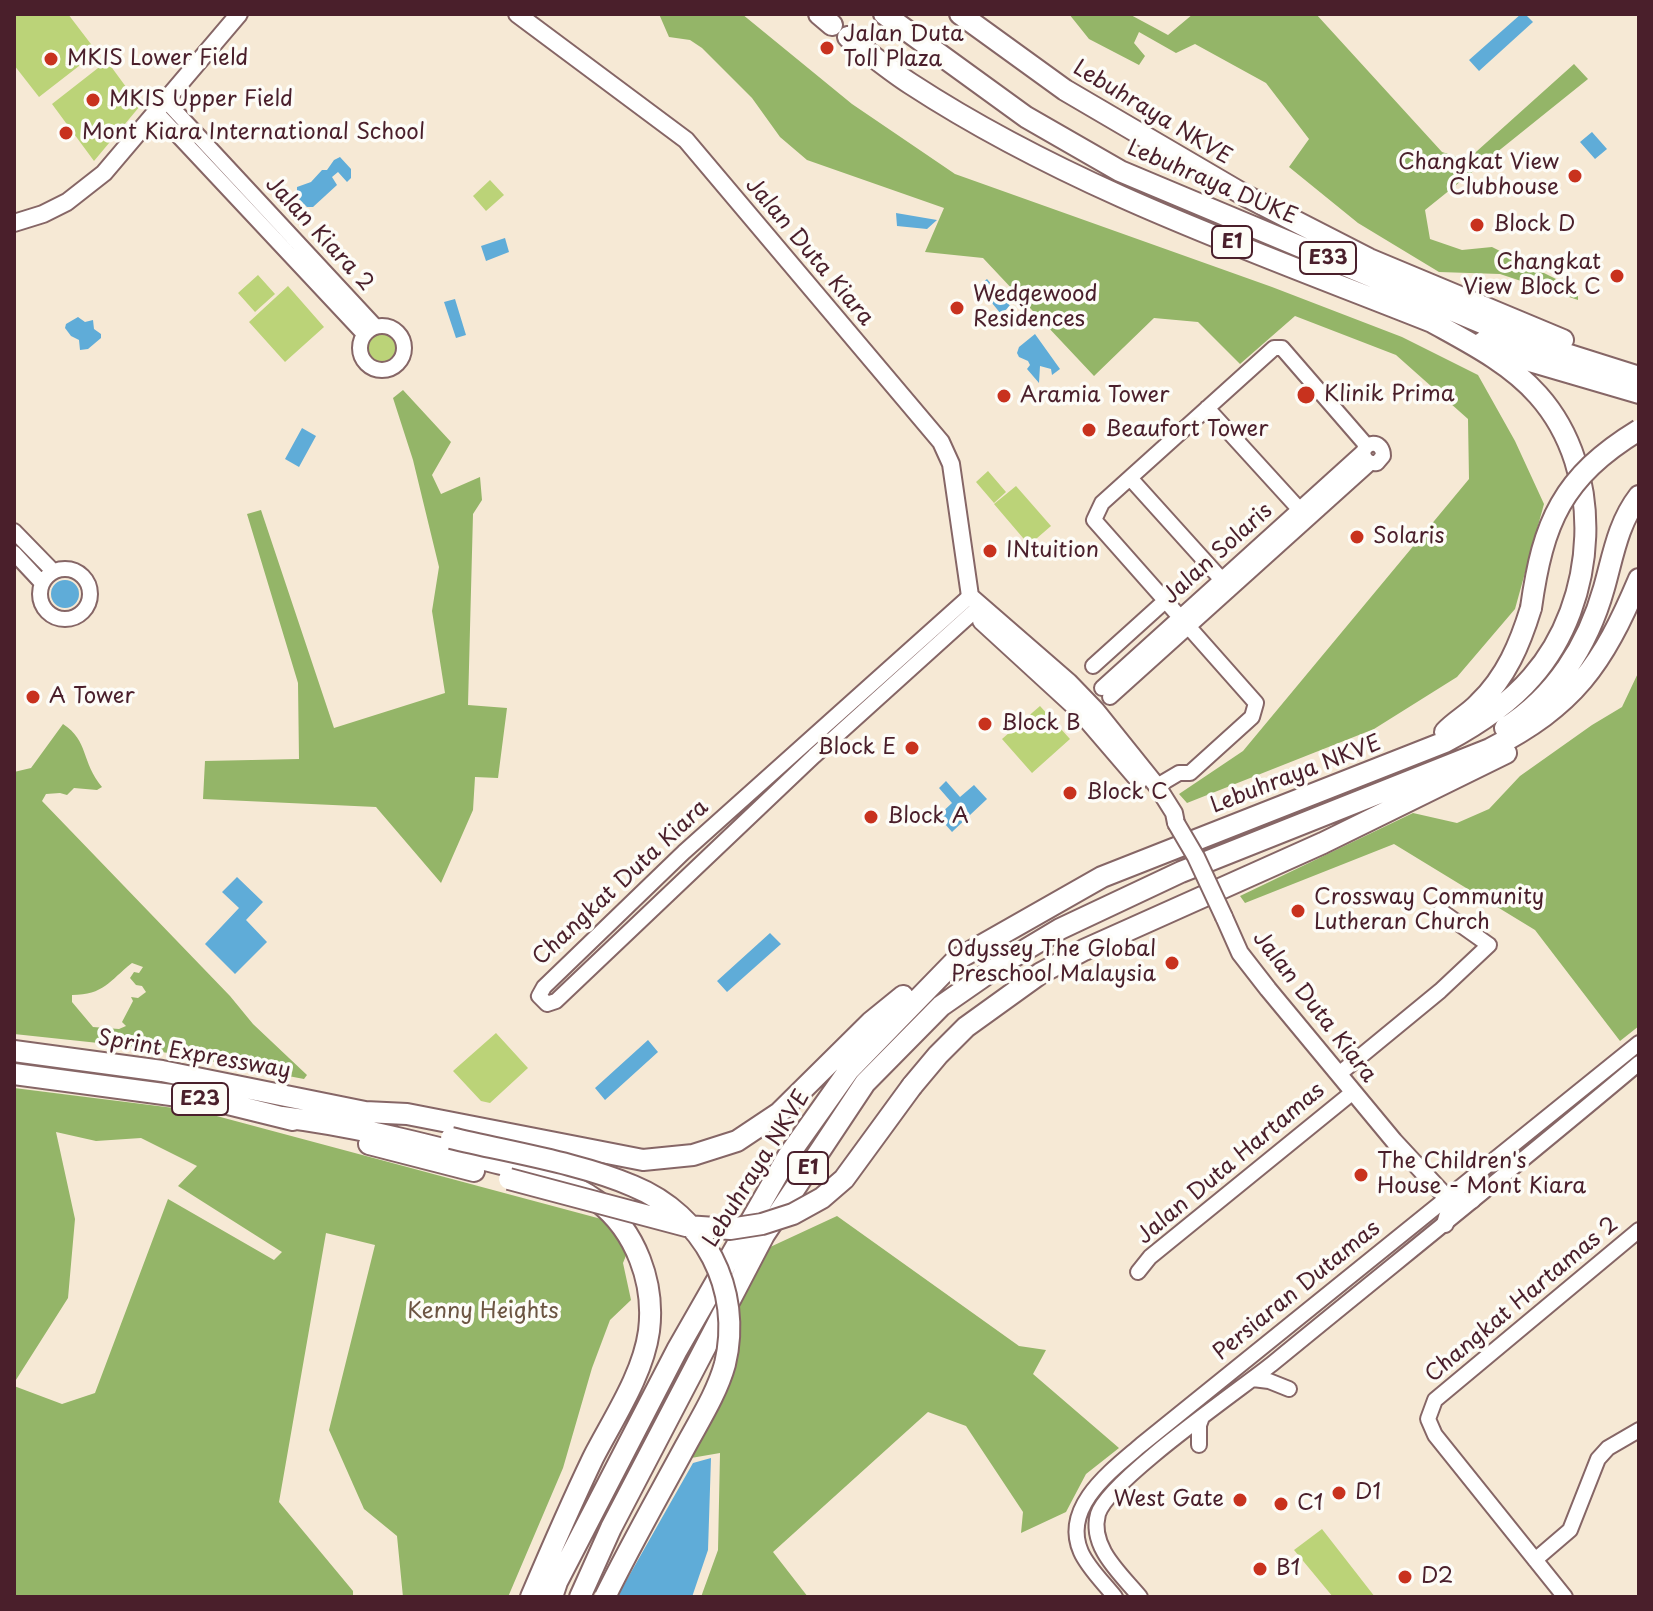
<!DOCTYPE html>
<style>
body{margin:0}
#map{position:relative;width:1653px;height:1611px;overflow:hidden;background:#f6e9d5;font-family:"Playpen Sans",sans-serif}
canvas{display:block}
.frame{position:absolute;inset:0;border:16px solid #4a1f2b;pointer-events:none}
</style>
<div id="map">
<canvas width="1653" height="1611"></canvas>
<div class="frame"></div>
</div>
<script>
const ctx = document.querySelector('canvas').getContext('2d');
ctx.lineJoin = 'round';
function paint(path, color) { ctx.fillStyle = color; ctx.fill(path, 'evenodd'); }
function strokePath(path, color, width, dash) { ctx.strokeStyle = color; ctx.lineWidth = width; ctx.lineCap = dash ? 'butt' : 'round'; ctx.setLineDash(dash || []); ctx.stroke(path); }
function drawText(font, color, halo, rows, align = 'center') {
  ctx.font = font + ' "Playpen Sans",sans-serif'; ctx.lineWidth = 7; ctx.setLineDash([]); ctx.textBaseline = 'middle'; ctx.strokeStyle = halo; ctx.fillStyle = color; for (const [text, x, y, turn = 0] of rows) {
    ctx.save(); ctx.translate(x, y); ctx.rotate((+turn || 0) * Math.PI / 180); ctx.textAlign = isNaN(turn) ? turn : align; if (halo) ctx.strokeText(text, 0, 0); ctx.fillText(text, 0, 0); ctx.restore();
  }
}
paint(new Path2D(`
 M14,14H68L97,52L39,97L14,65Z
 M107,61L140,106L94,161L52,104Z
 M490,180L504,195L486,211L473,196Z
 M258,275L275,294L255,312L238,293Z
 M288,286L324,327L285,362L249,322Z
 M366 347a16 16 0 1 1 32 0a16 16 0 1 1-32 0Z
 M988,471L1006,492L994,503L976,482Z
 M1016,486L1051,526L1029,545L994,504Z
 M1040,706L1070,739L1032,773L1002,739Z
 M496,1033L528,1068L490,1103L481,1101L453,1071Z
 M1322,1529L1375,1597H1333L1294,1550Z`), '#bbd378');
paint(new Path2D(`
 M659,14H742L852,104L955,174L1272,287L1402,337L1478,375L1515,441L1544,504L1515,609L1457,677L1374,729L1187,803L1179,794L1243,751L1469,479L1468,419L1396,355L1295,316L1240,364L1198,322L1154,318L1094,376L983,258L925,252L944,208L807,160L780,137L752,98L702,48L690,40L669,37Z
 M1069,14H1129L1168,35L1193,14H1316L1442,152L1467,160L1574,64L1588,79L1425,210L1430,239L1462,250L1492,247L1578,290V300L1500,274L1439,272L1358,223L1289,167L1309,139L1266,83L1195,44L1176,53L1139,32L1134,43L1145,56L1139,65L1089,39Z
 M403,390L451,442L432,475L441,494L480,477L482,500L473,514L468,705L507,708L498,778L475,777L473,810L441,883L376,807L203,799L205,761L299,759L298,683L247,514L261,510L334,728L445,693L432,611L439,567L413,460L393,398Z
 M1639,671V1026L1620,1041L1535,930L1394,844L1245,903L1240,896L1413,813L1457,823L1489,809L1520,776L1592,725L1622,707Z
 M63,724C89,741 81,762 102,787L97,790L74,788L67,795L60,793L46,794L42,801L230,996L253,1024L307,1075L304,1079L136,1047L14,1034V772L31,768ZM132,963L143,967L139,973L134,972L130,978L136,985L142,986L146,992L138,998L131,997L133,1001L122,1022L126,1026L119,1029L93,1027L72,1002V995C104,995 109,981 132,963Z
 M14,1088L198,1111L605,1220L627,1253L623,1263L631,1300L610,1320L592,1368L563,1468L508,1597H403L397,1536L364,1509L329,1430L375,1245L326,1233L279,1502L353,1591V1597H14V1386L62,1404L95,1393L168,1199L274,1260L282,1252L178,1186L197,1166L141,1138L96,1141L56,1132L75,1219L68,1298L14,1383Z
 M837,1216L1019,1346L1046,1350L1033,1374L1119,1448L1086,1474L1066,1512L1021,1533L1023,1512L966,1426L928,1412L773,1552L808,1597H701L718,1550L720,1453L691,1458L739,1347L736,1311L768,1248Z`), '#94b568');
paint(new Path2D(`
 M1521,14H1525L1533,22L1479,71L1469,60Z
 M1592,132L1607,149L1595,159L1580,142Z
 M340,157L351,169V178L347,182L338,172L332,177L337,185L313,207H307L297,197V187L311,182L322,170H327L334,160Z
 M896,213L937,220L927,229L897,226Z
 M505,238L509,252L486,261L481,246Z
 M987,279L1010,306L1001,314L978,286Z
 M455,299L466,335L456,338L444,302Z
 M78,317L85,322L93,320L94,329L101,334V338L88,349L80,350L79,340L71,336L65,328L66,324Z
 M1035,334L1060,369L1052,375L1051,369L1040,366L1039,383L1027,369L1030,365L1028,361L1019,357L1017,353L1019,347Z
 M302,428L316,436L299,467L285,459Z
 M51 594a14 14 0 1 1 28 0a14 14 0 1 1-28 0Z
 M946,781L960,797L974,785L987,799L952,832L938,816L952,803L939,788Z
 M237,877L263,902L246,920L267,942L235,974L205,944L239,908L222,892Z
 M770,933L781,944L727,992L717,981Z
 M648,1040L658,1052L605,1100L595,1088Z
 M711,1458L708,1550L692,1597H617L693,1463Z`), '#5facd8');
const minor = new Path2D(`
 M166,101L375,326
 M156,112L364,334
 M360 348a22 22 0 1 1 44 0a22 22 0 1 1-44 0Z
 M1207,408L1300,510
 M1130,478L1222,580
 M14,531L53,571
 M14,553L42,583
 M40 594a25 25 0 1 1 50 0a25 25 0 1 1-50 0Z
 M970,596L684,852L544,987L539,996L547,1004L556,1001L814,756L979,607
 M1093,666L1165,601
 M1102,688L1363,452C1368,439 1383,442 1383,456L1377,463C1369,464 1364,460 1363,452
 M1110,697L1370,463
 M1157,786L1179,773H1190L1252,717L1256,703L1094,520L1102,503L1274,348H1282L1367,446
 M1339,1074L1440,991L1489,945L1441,911
 M1138,1272L1150,1257L1353,1092
 M1253,1379L1269,1381L1289,1389
 M1199,1445V1425L1202,1417
 M1535,1560L1570,1530L1598,1459L1608,1448L1639,1430
 M1115,1597C1104,1583 1088,1568 1081,1552C1061,1507 1112,1470 1141,1445L1639,1043
 M1140,1597C1121,1574 1089,1547 1098,1514C1108,1481 1238,1391 1272,1364C1394,1264 1518,1165 1639,1063
 M1565,1597L1435,1435L1428,1419L1435,1400L1639,1230`);
const major = new Path2D(`
 M517,14L686,140L941,442L951,464L970,596L1069,682L1096,710L1157,786L1174,813L1176,823
 M14,223L43,214L67,202L104,173L239,14
 M981,621L1078,710L1139,781
 M1224,917L1240,953L1268,989L1394,1141L1447,1198
 M1447,1198L1463,1201L1472,1200
 M1445,1224L1450,1207L1447,1198`);
const highway = new Path2D(`
 M819,14L832,25
 M884,14L1026,117L1120,171L1525,341L1639,377
 M960,14L1065,90L1246,196L1369,259L1563,340
 M848,37C869,53 889,70 911,84C1075,191 1262,254 1442,326
 M1483,342L1533,362L1639,393
 M1505,728C1555,697 1588,645 1604,588C1613,556 1618,523 1639,496
 M1445,732C1455,721 1469,714 1479,703C1506,677 1520,644 1531,608
 M14,1051L162,1071L365,1112L407,1114L643,1160L693,1155L737,1141L779,1113L871,1022L903,996
 M14,1074L216,1101L293,1120
 M912,1086L938,1055L966,1027L1041,973L1084,950L1323,843L1506,753
 M282,1117C348,1125 413,1141 478,1158C518,1169 563,1176 597,1201C636,1231 655,1283 649,1331C643,1375 613,1419 593,1458C571,1504 551,1550 531,1597
 M369,1144L474,1171
 M552,1597L557,1582L677,1350L788,1156L849,1070L956,960L1102,877L1445,742C1477,725 1508,705 1532,677C1598,602 1606,471 1538,395C1510,363 1468,342 1432,322
 M580,1597L611,1528L764,1235L865,1083L941,1006L1000,965L1060,929L1181,872L1490,749C1575,705 1602,666 1639,579`);
strokePath(minor, '#866666', 18);
strokePath(major, '#866666', 20);
strokePath(highway, '#866666', 24);
strokePath(minor, '#fff', 14);
strokePath(major, '#fff', 16);
strokePath(highway, '#fff', 20);
const majorBridge = new Path2D(`
 M1176,823L1196,857L1224,917`);
const highwayBridge = new Path2D(`
 M1531,608C1543,522 1562,477 1639,430
 M451,1138C508,1152 580,1163 633,1186C704,1215 743,1289 725,1364C717,1393 699,1421 685,1447C658,1497 630,1546 605,1597
 M509,1179L686,1226L730,1229L762,1224L793,1214L822,1198L844,1179L912,1086`);
strokePath(majorBridge, '#866666', 20, []);
strokePath(highwayBridge, '#866666', 24, []);
strokePath(majorBridge, '#fff', 16);
strokePath(highwayBridge, '#fff', 20);
for (const [x, y, r, color] of [
 [827,48,8,"#c8321e"],
 [51,59,8,"#c8321e"],
 [93,100,8,"#c8321e"],
 [66,133,8,"#c8321e"],
 [1575,176,8,"#c8321e"],
 [1477,225,8,"#c8321e"],
 [1617,276,8,"#c8321e"],
 [957,308,8,"#c8321e"],
 [1306,395,10,"#c8321e"],
 [1004,396,8,"#c8321e"],
 [1089,430,8,"#c8321e"],
 [1357,537,8,"#c8321e"],
 [990,551,8,"#c8321e"],
 [33,697,8,"#c8321e"],
 [985,724,8,"#c8321e"],
 [912,748,8,"#c8321e"],
 [1070,793,8,"#c8321e"],
 [871,817,8,"#c8321e"],
 [1298,911,8,"#c8321e"],
 [1172,963,8,"#c8321e"],
 [1361,1175,8,"#c8321e"],
 [1339,1493,8,"#c8321e"],
 [1240,1500,8,"#c8321e"],
 [1281,1504,8,"#c8321e"],
 [1260,1569,8,"#c8321e"],
 [1405,1577,8,"#c8321e"]
]) { const dot = new Path2D(); dot.arc(x, y, r, 0, 2 * Math.PI); ctx.fillStyle = color; ctx.fill(dot); strokePath(dot, '#fdfcf7', 3); }
for (const [x, y, w] of [
 [1232,242,40],
 [1328,258,56],
 [200,1099,56],
 [808,1168,40]
]) { const box = new Path2D(); box.roundRect(x - w / 2, y - 16, w, 32, 6); ctx.fillStyle = '#fdfcf7'; ctx.fill(box); strokePath(box, '#4a1f2b', 2); }
drawText('bold 20px', '#4a1f2b', null, [
 ["E1",1232,242],
 ["E33",1328,258],
 ["E23",200,1099],
 ["E1",808,1168]
]);
drawText('22px', '#4a1f2b', '#fdfcf7', [
 ["Jalan Duta",843,35],
 ["Toll Plaza",843,60],
 ["MKIS Lower Field",67,59],
 ["MKIS Upper Field",109,100],
 ["Mont Kiara International School",82,133],
 ["Changkat View",1559,163,"right"],
 ["Clubhouse",1559,188,"right"],
 ["Block D",1493,225],
 ["Changkat",1601,263,"right"],
 ["View Block C",1601,288,"right"],
 ["Wedgewood",973,295],
 ["Residences",973,320],
 ["Klinik Prima",1324,395],
 ["Aramia Tower",1020,396],
 ["Beaufort Tower",1105,430],
 ["Solaris",1373,537],
 ["INtuition",1006,551],
 ["A Tower",49,697],
 ["Block B",1001,724],
 ["Block E",896,748,"right"],
 ["Block C",1086,793],
 ["Block A",887,817],
 ["Crossway Community",1314,898],
 ["Lutheran Church",1314,923],
 ["Odyssey The Global",1156,950,"right"],
 ["Preschool Malaysia",1156,975,"right"],
 ["The Children's",1377,1162],
 ["House - Mont Kiara",1377,1187],
 ["D1",1355,1493],
 ["West Gate",1224,1500,"right"],
 ["C1",1297,1504],
 ["B1",1276,1569],
 ["D2",1421,1577]
], 'left');
drawText('22px', '#4a1f2b', '#fdfcf7', [
 ["Lebuhraya NKVE",1152,113,31],
 ["Lebuhraya DUKE",1212,183,23],
 ["Jalan Kiara 2",319,234,47],
 ["Jalan Duta Kiara",809,252,50],
 ["Jalan Solaris",1218,554,-42],
 ["Lebuhraya NKVE",1296,775,-21],
 ["Changkat Duta Kiara",621,883,-43],
 ["Jalan Duta Kiara",1314,1007,52],
 ["Sprint Expressway",194,1055,10],
 ["Jalan Duta Hartamas",1231,1164,-40],
 ["Lebuhraya NKVE",757,1169,-58],
 ["Persiaran Dutamas",1297,1291,-39],
 ["Changkat Hartamas 2",1522,1300,-40]
]);
drawText('22px', '#6c5542', '#fdfcf7', [
 ["Kenny Heights",483,1312]
]);
</script>
